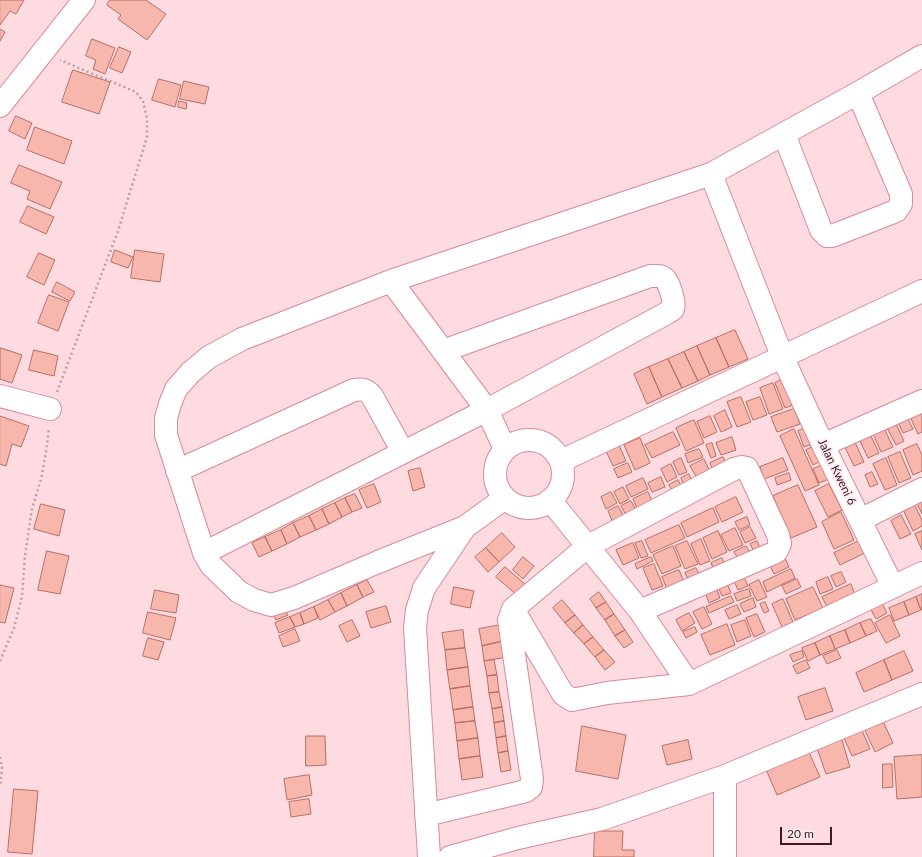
<!DOCTYPE html>
<style>
body{margin:0}
#map{position:relative;width:922px;height:857px;overflow:hidden;background:#fedbe0;font-family:Lato,sans-serif}
canvas{display:block}
.scale{position:absolute;left:780px;top:827px;width:52px;height:18px;box-sizing:border-box;border:2px solid #391b21;border-top:0;padding-left:5px;font-size:12px;line-height:14px;white-space:nowrap;color:#391b21;-webkit-text-stroke:3px #ffedf0;paint-order:stroke}
</style>
<div id="map">
<canvas width="922" height="857"></canvas>
<div class="scale">20 m</div>
</div>
<script>
const ctx = document.querySelector('canvas').getContext('2d');
ctx.lineJoin = 'round';
function paint(path, color) { ctx.fillStyle = color; ctx.fill(path, 'evenodd'); }
function strokePath(path, color, width, dash) { ctx.strokeStyle = color; ctx.lineWidth = width; ctx.lineCap = dash ? 'butt' : 'round'; ctx.setLineDash(dash || []); ctx.stroke(path); }
function drawText(font, color, halo, rows, align = 'center') {
  ctx.font = font + ' Lato,sans-serif'; ctx.lineWidth = 4; ctx.setLineDash([]); ctx.textBaseline = 'middle'; ctx.strokeStyle = halo; ctx.fillStyle = color; for (const [text, x, y, turn = 0] of rows) {
    ctx.save(); ctx.translate(x, y); ctx.rotate((+turn || 0) * Math.PI / 180); ctx.textAlign = isNaN(turn) ? turn : align; if (halo) ctx.strokeText(text, 0, 0); ctx.fillText(text, 0, 0); ctx.restore();
  }
}
const building = new Path2D(`
 M0,0H24L16,14L10,11L0,25Z
 M110,0H146L166,14L147,40L118,19L121,15L107,5Z
 M0,29L5,32L0,41Z
 M92,39L115,48L105,74L93,69L96,60L86,56Z
 M119,47L131,52L122,73L110,68Z
 M73,70L110,82L99,114L62,102Z
 M159,79L181,85L175,107L152,100Z
 M184,81L209,87L205,104L180,99Z
 M179,101L187,103L186,109L178,107Z
 M16,116L32,123L25,139L9,131Z
 M35,127L72,141L64,164L27,150Z
 M19,165L62,182L50,209L27,199L30,191L11,183Z
 M28,206L54,217L46,234L20,222Z
 M115,250L133,257L128,268L111,262Z
 M135,250L164,254L160,282L131,278Z
 M39,253L55,260L44,285L27,277Z
 M57,282L75,292L70,301L52,292Z
 M49,295L69,302L58,331L38,323Z
 M735,330L748,359L729,367L716,338Z
 M716,338L729,367L710,375L697,346Z
 M697,346L710,375L698,381L684,352Z
 M1,348L22,355L12,383L0,379V351Z
 M34,350L58,356L54,376L29,370Z
 M684,352L698,381L682,388L668,359Z
 M668,359L682,388L662,397L649,367Z
 M649,367L662,397L647,404L634,374Z
 M783,379L793,405L785,408L775,383Z
 M773,383L783,409L769,414L760,388Z
 M741,397L751,422L737,427L727,402Z
 M760,397L767,415L753,420L746,402Z
 M918,407L922,415V432L918,434L908,412Z
 M794,409L800,424L777,432L771,417Z
 M725,410L732,427L721,432L714,416Z
 M0,416L29,426L21,447L12,444L6,466L0,464Z
 M710,416L717,432L704,438L697,422Z
 M907,417L913,429L903,433L898,422Z
 M694,420L704,443L686,451L676,428Z
 M894,420L904,441L896,445L885,424Z
 M882,424L893,447L881,452L871,429Z
 M812,425L818,442L804,447L798,431Z
 M794,429L819,485L805,491L780,436Z
 M868,430L879,453L868,458L857,435Z
 M673,432L680,445L652,458L645,445Z
 M732,437L736,450L721,455L716,443Z
 M640,438L650,463L635,470L624,445Z
 M854,440L864,462L854,466L844,445Z
 M618,443L626,461L613,466L605,449Z
 M712,443L716,456L711,458L706,445Z
 M917,444L922,455V471L913,475L903,450Z
 M817,445L823,460L813,465L806,450Z
 M699,449L703,457L688,463L685,454Z
 M900,452L911,478L899,483L888,457Z
 M723,457L727,466L714,473L710,463Z
 M681,458L687,472L679,475L673,462Z
 M783,458L788,470L764,479L760,467Z
 M886,458L897,485L885,490L873,464Z
 M704,459L710,472L697,478L690,466Z
 M830,462L836,476L819,483L813,469Z
 M628,463L632,472L618,478L614,469Z
 M671,464L677,477L667,482L661,469Z
 M420,468L425,487L413,491L408,471Z
 M872,472L878,484L870,487L865,475Z
 M789,473L791,480L777,485L775,478Z
 M689,474L693,484L685,488L681,478Z
 M661,477L665,487L652,492L648,483Z
 M643,478L648,489L631,497L626,486Z
 M678,480L683,489L674,494L669,485Z
 M374,484L381,502L367,508L359,490Z
 M829,484L842,510L828,517L815,491Z
 M798,485L817,527L791,538L773,496Z
 M623,487L629,499L620,504L614,492Z
 M611,492L617,503L606,509L601,497Z
 M648,492L653,503L638,510L633,499Z
 M355,494L362,508L352,512L345,498Z
 M922,496V514L915,499Z
 M736,497L743,512L722,522L715,507Z
 M345,498L352,512L342,517L335,503Z
 M912,500L922,520V526L913,531L901,505Z
 M631,501L636,510L626,515L621,506Z
 M335,503L342,517L329,524L322,509Z
 M41,504L65,510L59,536L34,529Z
 M618,506L624,517L613,523L608,511Z
 M713,508L719,522L687,537L681,523Z
 M322,509L329,524L316,530L309,516Z
 M841,512L854,540L834,549L822,522Z
 M901,515L911,534L900,539L891,521Z
 M309,516L316,530L300,537L293,523Z
 M747,517L750,525L739,530L735,522Z
 M293,523L300,537L287,544L281,530Z
 M679,525L685,538L651,553L645,540Z
 M750,527L756,538L745,543L740,532Z
 M735,528L743,545L729,551L721,535Z
 M281,530L287,544L272,551L265,537Z
 M718,531L727,552L712,559L703,538Z
 M922,531V550L915,534Z
 M502,533L515,547L499,562L486,548Z
 M265,537L272,551L259,557L252,543Z
 M701,539L710,561L700,565L691,544Z
 M863,539L869,551L840,565L834,553Z
 M642,541L648,556L641,558L635,543Z
 M687,541L698,564L685,569L675,546Z
 M757,541L760,548L754,551L750,544Z
 M633,543L639,558L623,565L616,550Z
 M673,546L681,566L662,574L653,555Z
 M746,546L751,554L739,560L734,552Z
 M486,548L499,562L488,572L475,557Z
 M47,551L69,556L60,594L38,590Z
 M784,556L789,567L774,574L769,563Z
 M523,557L534,566L523,579L513,570Z
 M651,557L653,561L637,569L635,564Z
 M722,558L726,566L714,570L711,563Z
 M654,564L663,586L652,590L643,568Z
 M505,567L526,585L517,595L496,577Z
 M696,568L700,576L689,581L685,573Z
 M791,569L795,578L767,592L763,582Z
 M679,570L684,582L667,589L662,577Z
 M841,572L846,582L836,587L831,576Z
 M744,577L748,586L738,590L734,581Z
 M828,577L833,589L820,594L816,582Z
 M797,579L801,587L786,594L782,586Z
 M367,580L374,592L363,597L357,585Z
 M759,580L767,597L757,601L749,585Z
 M726,581L731,593L722,596L717,584Z
 M715,584L720,598L709,603L704,589Z
 M851,584L855,595L827,607L822,597Z
 M0,585L14,588L5,623L0,622Z
 M357,585L363,597L347,606L341,593Z
 M454,587L474,591L470,608L451,604Z
 M813,587L823,608L795,620L786,599Z
 M749,589L751,596L737,601L734,594Z
 M155,590L179,595L176,613L151,609Z
 M599,592L606,602L596,608L590,599Z
 M341,593L347,606L335,612L328,600Z
 M922,594V609L921,610L916,597Z
 M731,596L734,602L709,613L706,607Z
 M916,597L921,610L909,615L904,602Z
 M753,598L756,607L744,612L740,604Z
 M783,599L793,622L782,627L772,604Z
 M328,600L335,612L320,620L314,607Z
 M562,600L575,615L565,623L553,608Z
 M881,601L887,613L876,619L869,606Z
 M606,602L614,614L605,620L596,608Z
 M765,602L769,611L764,613L760,604Z
 M904,602L909,615L894,621L889,608Z
 M737,605L741,614L729,619L725,610Z
 M386,606L391,622L371,628L366,612Z
 M284,607L288,615L276,620L272,612Z
 M314,607L318,618L304,624L300,613Z
 M704,607L712,624L702,629L693,612Z
 M148,612L176,618L170,640L143,633Z
 M300,613L304,624L295,627L290,617Z
 M689,613L695,623L682,631L676,620Z
 M614,614L625,630L615,636L605,620Z
 M757,614L765,632L754,637L746,618Z
 M575,615L583,625L574,633L565,623Z
 M890,615L900,636L886,643L875,623Z
 M290,617L295,627L279,633L275,623Z
 M871,619L877,631L866,636L860,623Z
 M352,620L360,636L347,642L339,626Z
 M745,620L751,636L737,642L731,625Z
 M860,623L866,636L850,643L845,630Z
 M727,624L735,645L710,655L701,635Z
 M501,625L504,641L482,646L479,629Z
 M583,625L593,637L584,644L574,633Z
 M695,627L697,632L686,638L683,632Z
 M295,629L300,641L283,647L279,636Z
 M463,630L465,648L445,650L442,633Z
 M625,630L633,642L624,648L615,636Z
 M845,630L850,643L835,649L830,636Z
 M830,636L835,649L820,655L815,643Z
 M593,637L604,650L595,657L584,644Z
 M148,638L164,642L158,660L143,656Z
 M504,641L507,657L484,661L482,646Z
 M815,643L820,655L808,661L802,648Z
 M465,648L468,667L447,670L445,650Z
 M604,650L615,662L605,670L595,657Z
 M837,650L841,658L827,664L823,656Z
 M802,651L804,657L793,662L790,655Z
 M904,651L913,671L892,680L884,660Z
 M494,660L497,675L487,676L484,661Z
 M806,660L810,668L797,674L793,666Z
 M884,660L892,680L864,692L856,673Z
 M468,667L470,686L450,689L447,670Z
 M497,675L499,692L489,693L487,676Z
 M470,686L473,707L453,710L450,689Z
 M825,688L833,711L806,720L798,697Z
 M499,692L502,707L492,709L489,693Z
 M473,707L475,721L455,723L453,710Z
 M502,707L504,721L494,723L492,709Z
 M881,717L893,743L875,752L863,726Z
 M475,721L478,738L457,741L455,723Z
 M504,721L506,736L496,738L494,723Z
 M858,721L870,749L852,756L840,729Z
 M582,726L626,735L618,779L576,771Z
 M306,736H325L326,765L306,766Z
 M506,736L508,751L498,753L496,738Z
 M841,737L850,767L826,774L816,745Z
 M478,738L480,756L459,759L457,741Z
 M688,740L692,759L667,765L662,746Z
 M808,750L820,777L777,795L765,767Z
 M508,751L511,770L501,772L498,753Z
 M922,755V797L897,799L894,757Z
 M480,756L483,777L462,780L459,759Z
 M883,764H892L893,787L883,788Z
 M309,775L312,795L287,800L284,779Z
 M14,789L38,791L32,854L8,852Z
 M309,799L311,814L291,817L289,802Z
 M595,831H623L622,850H634V857H594Z`);
paint(building, '#f8b7ad');
strokePath(building, '#b86e64', 1);
const minor = new Path2D(`
 M784,134L821,230L827,236H832L896,211L901,204V194L858,93
 M711,174L782,356L823,445L893,587
 M391,281L487,410L505,449
 M0,396L50,409
 M495 474a34 34 0 1 1 68 0a34 34 0 1 1-68 0Z
 M823,445L922,401
 M561,461L922,291
 M177,471L354,390C363,389 366,389 372,396L403,452
 M550,500L640,611L689,684
 M860,520L922,489
 M465,527L378,562L294,598L271,605L254,600L239,592L211,565L204,553L166,435V418L170,404L176,389L191,372L209,357L242,339L391,281L711,174L858,93L922,56
 M204,553L487,410L667,313C669,311 671,311 673,309C676,304 669,283 665,279C661,275 655,276 650,276L443,351
 M513,609L563,694L572,700L607,693L689,684L922,573
 M426,815L526,791L531,787L532,779L509,620L513,609L588,546L734,469L742,467L747,468L778,535L780,544L776,552L640,611
 M429,857L415,628L417,610L424,588L465,527L505,498
 M450,857L518,838L602,819L725,776L922,694
 M725,857V776`);
const major = new Path2D(`
 M0,106L84,0`);
strokePath(minor, '#d88a98', 24);
strokePath(major, '#d88a98', 24);
strokePath(new Path2D(`
 M57,392L118,231L147,137V119L143,101L136,92L60,60
 M0,661L14,628L22,596L25,556L32,509L41,479L46,452L49,428
 M0,757L2,768L0,786`), '#bf9ea3', 2.5, [2, 3]);
strokePath(minor, '#fff', 22);
strokePath(major, '#fff', 22);
drawText('12px', '#391b21', '#ffedf0', [
 ["Jalan Kweni 6",837,472,64]
]);
</script>
